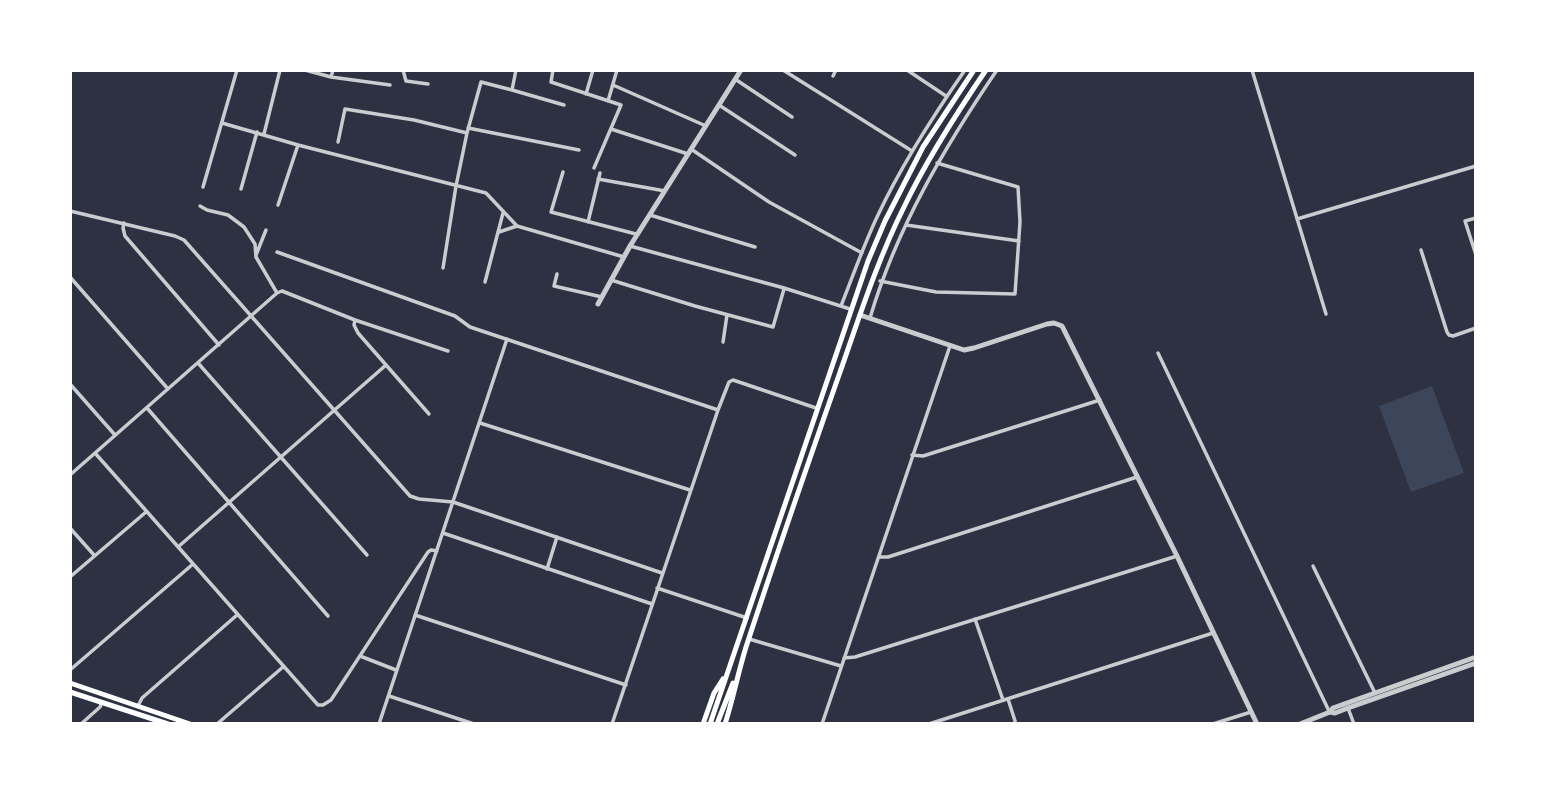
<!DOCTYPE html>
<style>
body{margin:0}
#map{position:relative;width:1546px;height:794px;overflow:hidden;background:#2d3142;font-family:Ubuntu,sans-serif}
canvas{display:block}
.frame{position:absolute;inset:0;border:72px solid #fff;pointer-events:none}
</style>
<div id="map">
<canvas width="1546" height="794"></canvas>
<div class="frame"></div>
</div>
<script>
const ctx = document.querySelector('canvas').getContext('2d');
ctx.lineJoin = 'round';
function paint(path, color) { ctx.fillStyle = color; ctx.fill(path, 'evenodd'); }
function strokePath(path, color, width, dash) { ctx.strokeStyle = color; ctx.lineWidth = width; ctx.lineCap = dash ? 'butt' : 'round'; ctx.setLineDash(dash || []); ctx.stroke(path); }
paint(new Path2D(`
 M1432,386L1464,473L1411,492L1379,406Z`), '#3c4559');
strokePath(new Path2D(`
 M305,70L331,77L390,85
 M403,70L406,81L428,84
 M553,70L551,82L621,105L594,168
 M783,70L912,151
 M907,70L946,96
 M1252,70L1326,314
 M833,76L836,70
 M331,77L333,70
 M735,79L792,117
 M613,85L706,126
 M512,90L564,105
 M586,94L593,70
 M608,101L617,70
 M719,105L795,155
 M222,123L298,145L486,193L517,226L624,257
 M468,128L579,150
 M611,129L688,154
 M264,134L280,70
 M338,142L345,109L414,120L467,133
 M691,149L769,202L862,253
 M563,172L551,212L636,234
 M598,179L665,191
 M203,187L237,70
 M241,189L257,132
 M278,205L298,145
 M200,206L207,210L228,215L244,227L255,244L256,257L277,293
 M70,211L175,236L184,240L410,496L419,499L453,502L662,573
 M650,215L755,247
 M1476,218L1465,221L1476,255
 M1297,219L1476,166
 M588,222L600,173
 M124,223L123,228L125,236L219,345
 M906,225L1019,241
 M499,232L517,226
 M630,246L784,288L850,309
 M1421,250L1447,332L1449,335L1453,336L1476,328
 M277,252L455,316L470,327L718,410
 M256,255L266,230
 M443,268L456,186L467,133L481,82L512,90L516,70
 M557,274L554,286L602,297
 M70,277L168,389
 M611,280L695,306L773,327L784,289
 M880,281L936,292L1015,294L1020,222L1018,187L937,163
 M485,282L503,213
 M277,293L282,291L355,320L448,351
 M841,306C853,276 864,244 878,215C902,164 933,116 965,70
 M870,318C897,227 944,148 997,70
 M355,320L354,325L358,333L429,414
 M723,342L727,315
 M1158,353L1329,711
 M198,363L367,555
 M70,384L115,435
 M147,408L328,616
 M480,423L690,490
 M95,453L318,705H323L331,700L428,552L431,550L437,551
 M912,455L923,456L1100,400
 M1476,468V472
 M70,475L277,293
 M70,528L94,555
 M443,533L652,604
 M178,547L386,365
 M879,557H888L1137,477
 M1313,566L1375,693
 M547,569L557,537
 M70,577L146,512
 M657,588L747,618
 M415,615L626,685
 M975,619L1003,700
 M749,639L841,666
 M360,656L396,670
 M844,658L855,657L1177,556
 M70,670L193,564
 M389,696L474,724
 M1008,699L1016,724
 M138,706L142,698L237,615
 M1348,708L1354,724
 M81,724L100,707L102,702
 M217,724L283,667
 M379,724L507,339
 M612,724L718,410L729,382L733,380L816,408
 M822,724L950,346
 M929,724L1213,633
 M1213,724L1251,712`), '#caccd0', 3.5);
strokePath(new Path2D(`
 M598,304L630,246L741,70
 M860,315L964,350L974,348L1047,324L1054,323L1062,326L1177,556L1257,724
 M1330,712L1335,713L1348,708L1476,663
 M1300,724L1330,712L1333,708L1476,657`), '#caccd0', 5);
strokePath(new Path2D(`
 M70,683L190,724
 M70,692L168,724
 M703,724L714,693L723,679
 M710,724L868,261L885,221L923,147L974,70
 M717,724L733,683
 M725,724C733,699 738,673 746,647C776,556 807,466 839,375C859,318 877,261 904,207C927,159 956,114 986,70`), '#fff', 5);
</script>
